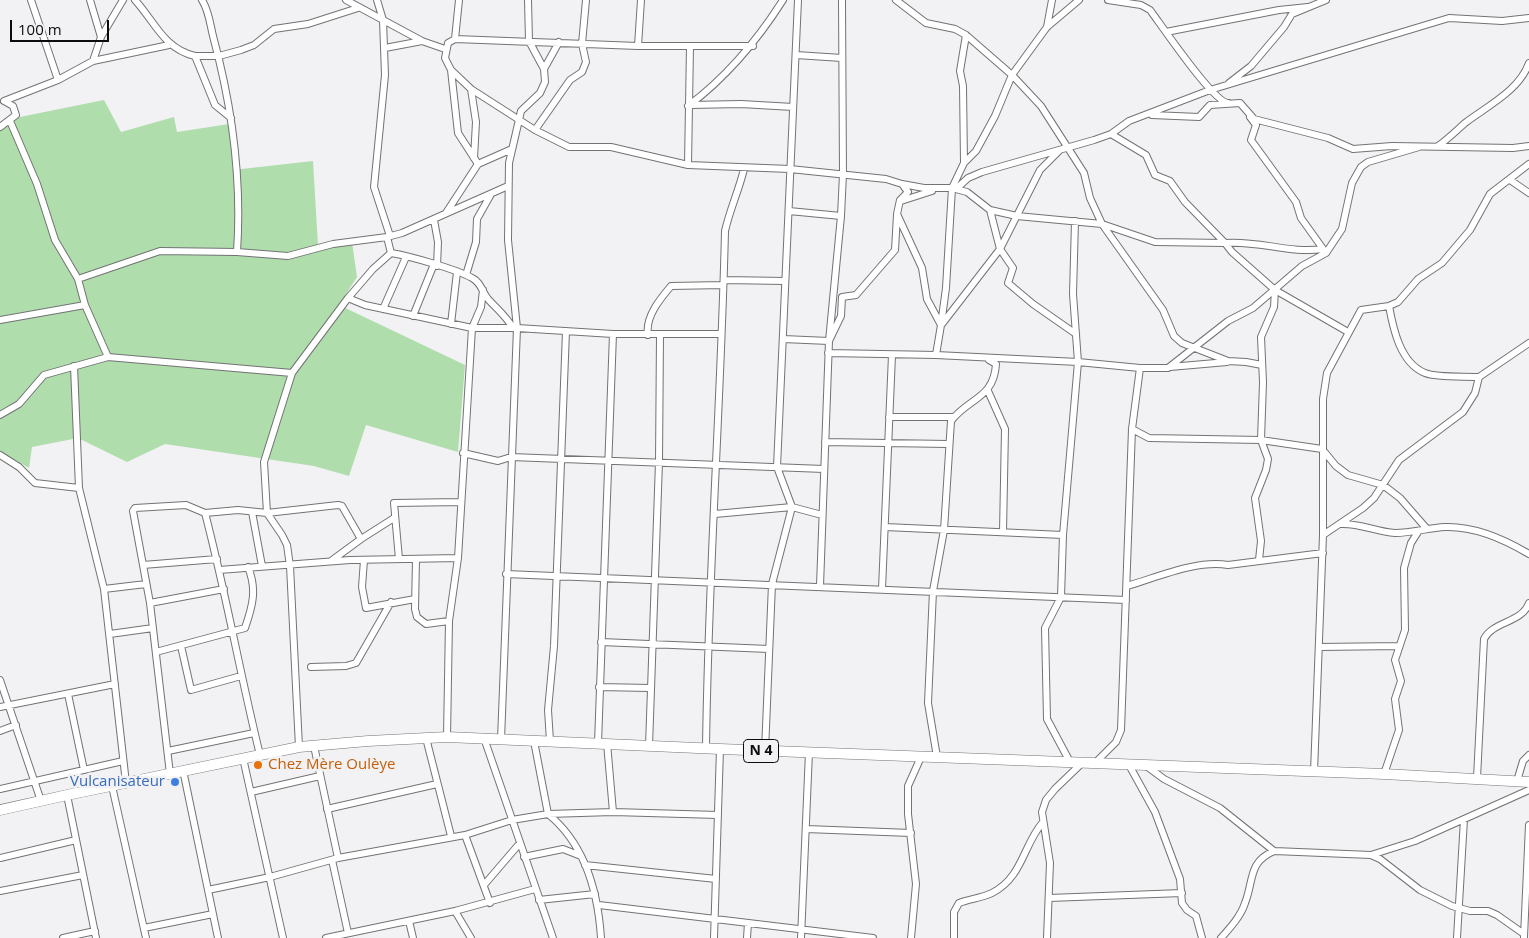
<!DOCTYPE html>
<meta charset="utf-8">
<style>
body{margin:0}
#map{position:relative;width:1529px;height:938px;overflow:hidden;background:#f2f1f4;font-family:"Open Sans",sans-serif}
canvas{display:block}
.scale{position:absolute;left:10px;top:20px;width:99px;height:22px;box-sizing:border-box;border:2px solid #0c0c0d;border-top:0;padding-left:6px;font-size:15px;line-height:18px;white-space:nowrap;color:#0c0c0d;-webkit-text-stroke:4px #f2f1f4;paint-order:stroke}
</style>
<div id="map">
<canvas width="1529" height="938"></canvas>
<div class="scale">100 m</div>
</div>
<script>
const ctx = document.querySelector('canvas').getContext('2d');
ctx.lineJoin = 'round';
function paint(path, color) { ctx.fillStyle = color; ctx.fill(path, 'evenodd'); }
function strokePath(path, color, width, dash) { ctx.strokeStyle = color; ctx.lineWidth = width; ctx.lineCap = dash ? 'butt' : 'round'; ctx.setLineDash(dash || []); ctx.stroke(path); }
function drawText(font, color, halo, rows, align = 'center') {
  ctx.font = font + ' "Open Sans",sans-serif'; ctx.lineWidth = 5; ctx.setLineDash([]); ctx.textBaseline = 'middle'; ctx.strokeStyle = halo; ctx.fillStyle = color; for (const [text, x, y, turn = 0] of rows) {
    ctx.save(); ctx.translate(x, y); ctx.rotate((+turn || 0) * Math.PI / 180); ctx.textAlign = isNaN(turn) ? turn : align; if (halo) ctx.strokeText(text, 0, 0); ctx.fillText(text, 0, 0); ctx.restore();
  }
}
paint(new Path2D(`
 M104,100L121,132L174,117L177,132L229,124L233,170L313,161L318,246L352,242L357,277L339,305L465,365L458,452L366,425L349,476L314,466L165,444L127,462L78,438L32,447L29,468L0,451V127L15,118Z`), '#afddac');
const street = new Path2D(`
 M31,0L58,80
 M90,0L101,37
 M135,0C155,22 164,49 195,56L215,105L231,118
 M202,0C209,11 210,24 213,36C232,106 242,179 237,252
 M346,0L422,41L445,49
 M377,0L383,20L385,75L374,187L390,236
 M896,0L926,23L955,29L966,35L1012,75L1041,106L1084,173L1090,198L1102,224L1163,310L1174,336L1182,343L1228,361L1246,362L1262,365
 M1108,0L1141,5L1150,10C1162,26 1213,102 1228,103
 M1047,27L1052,0
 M1166,32L1279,10L1308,7
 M455,39L459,0
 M638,46L641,0
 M385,48L422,41
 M796,55L842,58
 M195,56H219L241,50L254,45L274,29L308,24L358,8
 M93,61L101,37L123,0
 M544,69L559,42
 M451,70L471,89L535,130L569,147H611L688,165L790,169L886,179L902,184L908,192L900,200L897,214L922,268L927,299L941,325L936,355
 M1229,83L1251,66L1284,27L1292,14L1326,0
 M471,89L476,122L474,158
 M690,105L741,104L793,107
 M688,106C728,76 757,41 783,0
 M1152,115L1199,117L1210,105L1240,103L1254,119L1328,138L1353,149L1392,146L1513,148L1529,146
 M1250,117L1256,125L1251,140L1296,202L1301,218L1326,253
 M10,121L37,184L55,240L78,279L85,305L108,357
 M0,127L16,115L13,106L4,101L58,80L93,61L169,45
 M535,130L570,80L582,72L586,62L582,44L586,0
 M1111,134L1146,155L1155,175L1170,181L1185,202L1225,243C1258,240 1290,254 1323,249
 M1438,146C1448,139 1456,131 1465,123C1487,106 1519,91 1529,63
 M965,162L976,151L995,116L1012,75L1047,27L1079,0
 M478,164L458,133L451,70L445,58L448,43L455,39L638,46H753
 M688,165L690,46
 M1510,180L1529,193
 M902,184L924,188H952L967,192L990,210L1017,216L1102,224L1155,242L1225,243L1232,252L1275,290L1348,332
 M956,189L968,178L982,172L1094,140L1111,134L1129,121L1210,90L1449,18L1502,21L1529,18
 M901,201L932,191
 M990,210L1000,249L1013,268L1008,283L1033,304L1076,334
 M789,211L841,216
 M446,213L478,164L512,149
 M434,220L438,242L437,266
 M391,253C409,256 456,269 472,278C481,282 482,292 488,299C497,309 506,316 513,328
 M466,275L476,242L477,219L490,196
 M78,279L160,251L237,252L288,256L333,244L387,237
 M724,280L785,281
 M348,298L365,305L472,328H517L613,334H720
 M1389,306C1393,328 1400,363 1425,373C1438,378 1464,376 1479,377
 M383,309L406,257
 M413,316L434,264
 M0,320L85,305
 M451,324L457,272
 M942,324L1000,249L1040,170L1059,151
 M941,325L946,288L952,188L964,163L963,86L960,71L966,35
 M648,335C645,317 660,299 671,286L723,285
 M783,339L829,341L841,316L842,297L856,295L895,250L897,215
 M828,353L936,355L1078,362L1140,368H1168L1228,321L1253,308L1302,266L1326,253L1342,229L1352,183L1361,167L1368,162L1419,147
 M74,366L79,488L104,589L126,783
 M1170,367L1227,362
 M988,391L1005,429L1003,532
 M0,415L19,404L44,375L108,357L292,373
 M889,417H953
 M1132,429L1149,438L1261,440L1322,449L1336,466L1348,475L1383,485L1400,498L1427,529
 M825,442L948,444
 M463,453L498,461L511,457L824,469
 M0,455L19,467L35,483L79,488
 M252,512L262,566
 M205,513C226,593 240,674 260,755
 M715,514L792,507L822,515
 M1341,524C1360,523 1376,532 1395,533C1412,533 1428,528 1445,527C1475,526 1504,539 1529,554
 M885,527L1063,535
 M1323,535V399L1327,373L1361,310L1389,306L1398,302L1418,279L1442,263L1470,230L1490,194L1529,164
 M399,559L394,503L460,502
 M416,559L415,609L417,617L426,624L449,621
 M364,560L362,587L366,608L415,599
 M1259,560L1261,541L1255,498L1266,470L1268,459L1261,440L1263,382L1261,337L1274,307L1275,290
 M331,561L361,539
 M143,565L217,559
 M219,570L350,560L458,558
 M506,574L1126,600
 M820,586L829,341L841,216L843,174L842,0
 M1127,586C1158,577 1196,560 1228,565L1323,553
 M104,589L146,584
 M882,589L892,355
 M150,603L224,589
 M110,634L153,628
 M601,642L769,649
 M181,646L191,690L241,676
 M1319,647L1399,646
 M156,652L245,628C253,605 257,589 248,567
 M311,667L346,666L356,663L391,602
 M0,680L41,801
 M599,687L650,688
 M68,694L84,770
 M0,707L115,684
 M0,731L16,725
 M447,737L449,621L458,558L472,328L481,307L483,290
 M426,738L451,836
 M484,738L553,938
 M501,740L517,328L508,240L509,163L521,111L540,93L545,82L544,69L529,41L528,0
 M534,741L548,814C585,844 598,892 601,938
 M550,741L548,710L554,646L566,331
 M598,743L613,334
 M607,743L613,812
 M314,746L338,858
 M649,746L659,462L660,335
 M299,747L290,566L287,545L282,535L267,513L264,462L292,373L348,298L373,269L391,253L387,237L402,233L508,186
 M706,749C708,576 721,403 725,231C730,209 739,190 744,169
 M168,751L254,733
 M765,751L772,584L792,507L777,467L798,0
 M937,757L928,703L933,591L944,530L951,421C968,398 994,399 996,364L989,360
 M243,758L283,938
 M1070,762L1047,719L1045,628L1061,597L1063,535L1078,362L1073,294L1075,221
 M1095,763L1116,742L1121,730L1132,429L1140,368
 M1129,765L1155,812L1180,879L1182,903L1187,910L1196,916L1202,938
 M1145,765L1164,779L1220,808L1274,851
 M183,770L218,938
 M1314,772L1323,535L1363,508L1374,498L1399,460L1463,412L1475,393L1479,377L1529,343
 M170,774L150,603L133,511L135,508L186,505L205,513L238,510L267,513L338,505L342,506L361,539L394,518
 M1384,774L1399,730L1395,699L1401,681L1395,660L1405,630L1404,568L1411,543L1418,532
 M1477,778L1484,639C1493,621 1522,623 1529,603
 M1517,781L1523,761L1529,755
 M112,786L146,938
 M0,789L123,761
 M251,792L320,776
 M67,795L96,938
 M327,809L437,784
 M806,829L911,833
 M465,835L490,903
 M1371,855L1415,841L1529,790
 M524,857L563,849L581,856
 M0,858L76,840
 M332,860L348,933
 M585,865L716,879
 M484,885L520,843
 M208,890L270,877L338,858L465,835L512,820L548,814L613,812L718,815
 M0,891L83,875
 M1049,898L1182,893
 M539,900L595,894
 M599,905L873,938
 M455,911L471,938
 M409,921L413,938
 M144,928L213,914
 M1524,937L1529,825
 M63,938L95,931
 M326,938L455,911L535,889
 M714,938L720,749
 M747,938L748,923
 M801,938L809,752
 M911,938L916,884L908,814V786L921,757
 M954,938V912L959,903C969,899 982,898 992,893C1023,877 1023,845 1043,822
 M1047,938L1050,863L1042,812L1046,800L1055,789L1082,763
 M1221,938C1230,928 1241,916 1245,903C1254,880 1248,862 1274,851L1371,855L1380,859L1420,890L1452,906L1470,911H1488L1497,915L1524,934
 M1457,938L1464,819`);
const primary = new Path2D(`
 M0,810L67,795L299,747L368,741L447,737L720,749L1384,774L1529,782`);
strokePath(street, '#737275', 8);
strokePath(primary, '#737275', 11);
strokePath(street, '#fff', 6);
strokePath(primary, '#fff', 10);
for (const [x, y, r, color] of [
 [258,765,5,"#e8710a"],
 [175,782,5,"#3f7fe0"]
]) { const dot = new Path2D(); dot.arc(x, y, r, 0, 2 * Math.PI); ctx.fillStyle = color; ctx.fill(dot); strokePath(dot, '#f2f1f4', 2); }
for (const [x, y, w] of [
 [761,751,35]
]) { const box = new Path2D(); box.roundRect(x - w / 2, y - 11.5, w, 23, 4); ctx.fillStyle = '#f2f1f4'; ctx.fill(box); strokePath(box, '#0c0c0d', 1); }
drawText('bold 14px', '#0c0c0d', null, [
 ["N 4",761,751]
]);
drawText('15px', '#c56008', '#f2f1f4', [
 ["Chez Mère Oulèye",268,765]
], 'left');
drawText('15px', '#366cbe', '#f2f1f4', [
 ["Vulcanisateur",165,782]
], 'right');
</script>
